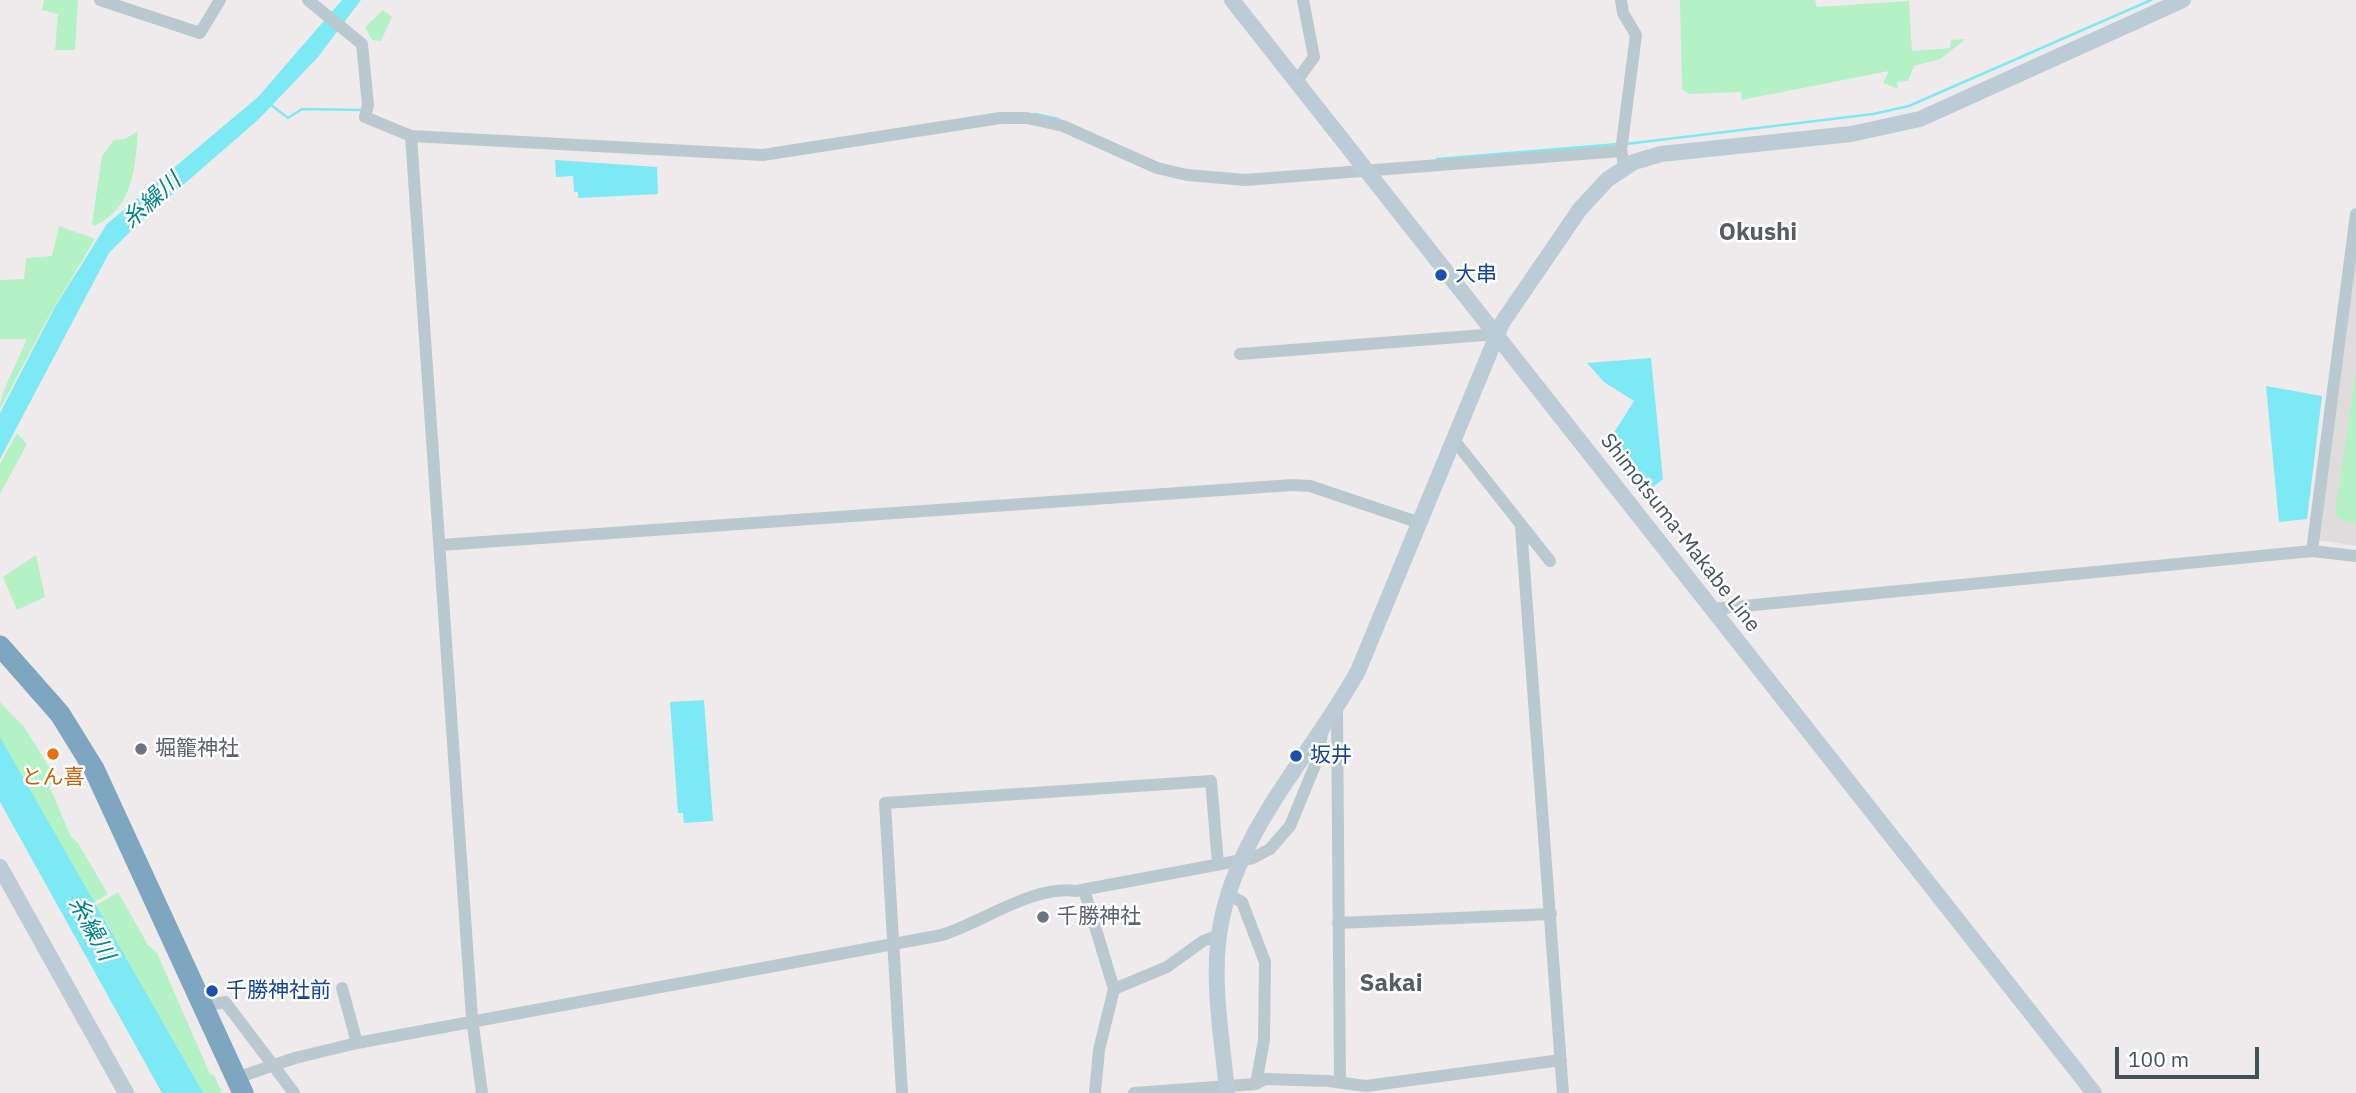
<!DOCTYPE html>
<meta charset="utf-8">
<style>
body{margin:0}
#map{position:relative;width:2356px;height:1093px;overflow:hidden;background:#efebec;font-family:"IBM Plex Sans",sans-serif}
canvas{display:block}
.scale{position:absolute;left:2115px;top:1047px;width:144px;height:32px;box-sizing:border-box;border:4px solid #42525b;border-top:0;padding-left:9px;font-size:21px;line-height:24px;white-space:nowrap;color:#42525b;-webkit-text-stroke:5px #fff;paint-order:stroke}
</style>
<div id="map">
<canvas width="2356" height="1093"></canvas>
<div class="scale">100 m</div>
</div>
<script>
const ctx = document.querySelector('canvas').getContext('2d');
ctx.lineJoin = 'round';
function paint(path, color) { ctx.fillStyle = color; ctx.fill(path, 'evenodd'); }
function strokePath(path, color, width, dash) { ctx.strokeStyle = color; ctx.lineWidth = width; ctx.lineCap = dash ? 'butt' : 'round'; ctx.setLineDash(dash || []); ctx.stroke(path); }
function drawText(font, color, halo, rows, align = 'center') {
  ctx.font = font + ' "IBM Plex Sans","Noto Sans JP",sans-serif'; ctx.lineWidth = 5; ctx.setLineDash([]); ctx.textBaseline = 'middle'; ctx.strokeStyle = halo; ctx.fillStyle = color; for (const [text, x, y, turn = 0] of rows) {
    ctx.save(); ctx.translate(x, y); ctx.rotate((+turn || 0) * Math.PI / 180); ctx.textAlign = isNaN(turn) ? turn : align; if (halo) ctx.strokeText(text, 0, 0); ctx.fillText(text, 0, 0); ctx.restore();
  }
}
paint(new Path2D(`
 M2356,243V546L2317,540Z`), '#e0dcde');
paint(new Path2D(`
 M44,0H78L75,50H55L58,14L42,10Z
 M1680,0H1815L1817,7L1909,1L1912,51L1950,48L1951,40L1966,39L1940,59L1914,66L1908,81L1897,82L1898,89L1883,83L1889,71L1742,100L1741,92L1689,94L1682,89Z
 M383,10L392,17L381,41L372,40L365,27Z
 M138,131C135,168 133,209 94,226L92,223L102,156L114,140L125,139Z
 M59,226L95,239L48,318L0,409C0,390 20,360 26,339H0V280L24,279L26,258L52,256Z
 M2356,371V524L2341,520L2335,512Z
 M17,433L27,444L0,494V464Z
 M36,555L45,597L17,610L3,577Z
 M0,702L24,727L58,781L49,785L71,837L78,843L108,894L93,903L0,740Z
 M118,892L148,945L157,953L210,1074L214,1075L222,1093H198L95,906Z`), '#b4f2c5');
paint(new Path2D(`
 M342,0H361L318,57L259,119L137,225L109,253L0,459V413L55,307L107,224L258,97Z
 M555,160L657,167L658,194L578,198V192H574L573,176L556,177Z
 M1651,358L1663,479L1646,493L1611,447L1617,437L1613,434L1634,401L1604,382L1587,363Z
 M2266,386L2322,396L2307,519L2279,522Z
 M704,700L713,821L684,823L683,813H678L670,702Z
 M0,737L203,1093H162L0,802Z`), '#7ce9f4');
strokePath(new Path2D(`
 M270,104L288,118L302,109L361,110
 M1035,114L1059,119
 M1626,144L1873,114L1909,106L2151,0
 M1437,159L1619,144`), '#7ce9f4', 2.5);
strokePath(new Path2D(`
 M100,0L200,33L220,0
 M308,0L362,44L368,105L365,117L411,136L763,155L1000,118H1027L1063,126L1157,168L1187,175L1245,180L1621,151L1625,167
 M1621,0L1623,13L1636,35L1621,151
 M1296,82L1314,57L1303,0
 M411,136L472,1018L482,1093
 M2356,214L2312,551L2356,556
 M1240,354L1497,334
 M1454,440L1550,561
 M1521,526L1563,1093
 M441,545L1292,485L1310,486L1420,523
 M1713,609L2312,551
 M1337,710L1340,1081
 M1084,890L1114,989L1099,1050L1095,1093
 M1338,923L1551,914
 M342,988L357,1043
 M1114,989L1167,967L1203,941L1219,935
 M204,1006L225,1002L294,1093
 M236,1078L295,1058L357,1043L942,935C981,923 1035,884 1076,891L1253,858L1270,849L1290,826L1318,758L1322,733
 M1256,1084L1265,1079L1328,1081L1366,1086L1561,1060
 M902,1093L885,803L1211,781L1218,864
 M1134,1093L1256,1084L1264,1040L1265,962L1242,902L1227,894`), '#bac9d0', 12);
strokePath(new Path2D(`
 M1232,0L2094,1093
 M0,867L126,1093
 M1227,1093C1223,1044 1213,993 1218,944C1228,839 1309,760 1358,671L1502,323L1580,209L1608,179L1634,162L1661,154L1851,134L1920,119L2183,0`), '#bcccd7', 16);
strokePath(new Path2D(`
 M0,646L60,714L94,769L243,1093`), '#7ea6c0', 21);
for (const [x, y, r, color] of [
 [1441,275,7,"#1a4fb4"],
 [141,749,7,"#6b7280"],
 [53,754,7,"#e8710a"],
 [1296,756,7,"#1a4fb4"],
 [1043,917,7,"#6b7280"],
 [212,991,7,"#1a4fb4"]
]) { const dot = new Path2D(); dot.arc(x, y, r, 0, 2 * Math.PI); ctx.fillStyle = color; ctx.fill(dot); strokePath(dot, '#fff', 2.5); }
drawText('21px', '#164399', '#fff', [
 ["大串",1455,275],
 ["坂井",1310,756],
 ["千勝神社前",226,991]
], 'left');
drawText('21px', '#42525b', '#fff', [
 ["Shimotsuma-Makabe Line",1680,533,52]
]);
drawText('21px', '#5b616d', '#fff', [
 ["堀籠神社",155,749],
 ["千勝神社",1057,917]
], 'left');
drawText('21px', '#c56008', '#fff', [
 ["とん喜",53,778]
]);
drawText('italic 23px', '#038390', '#fff', [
 ["糸繰川",152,201,-42],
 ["糸繰川",91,929,61]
]);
drawText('bold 24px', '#585d61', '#fff', [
 ["Okushi",1758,233],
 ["Sakai",1391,984]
]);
</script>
